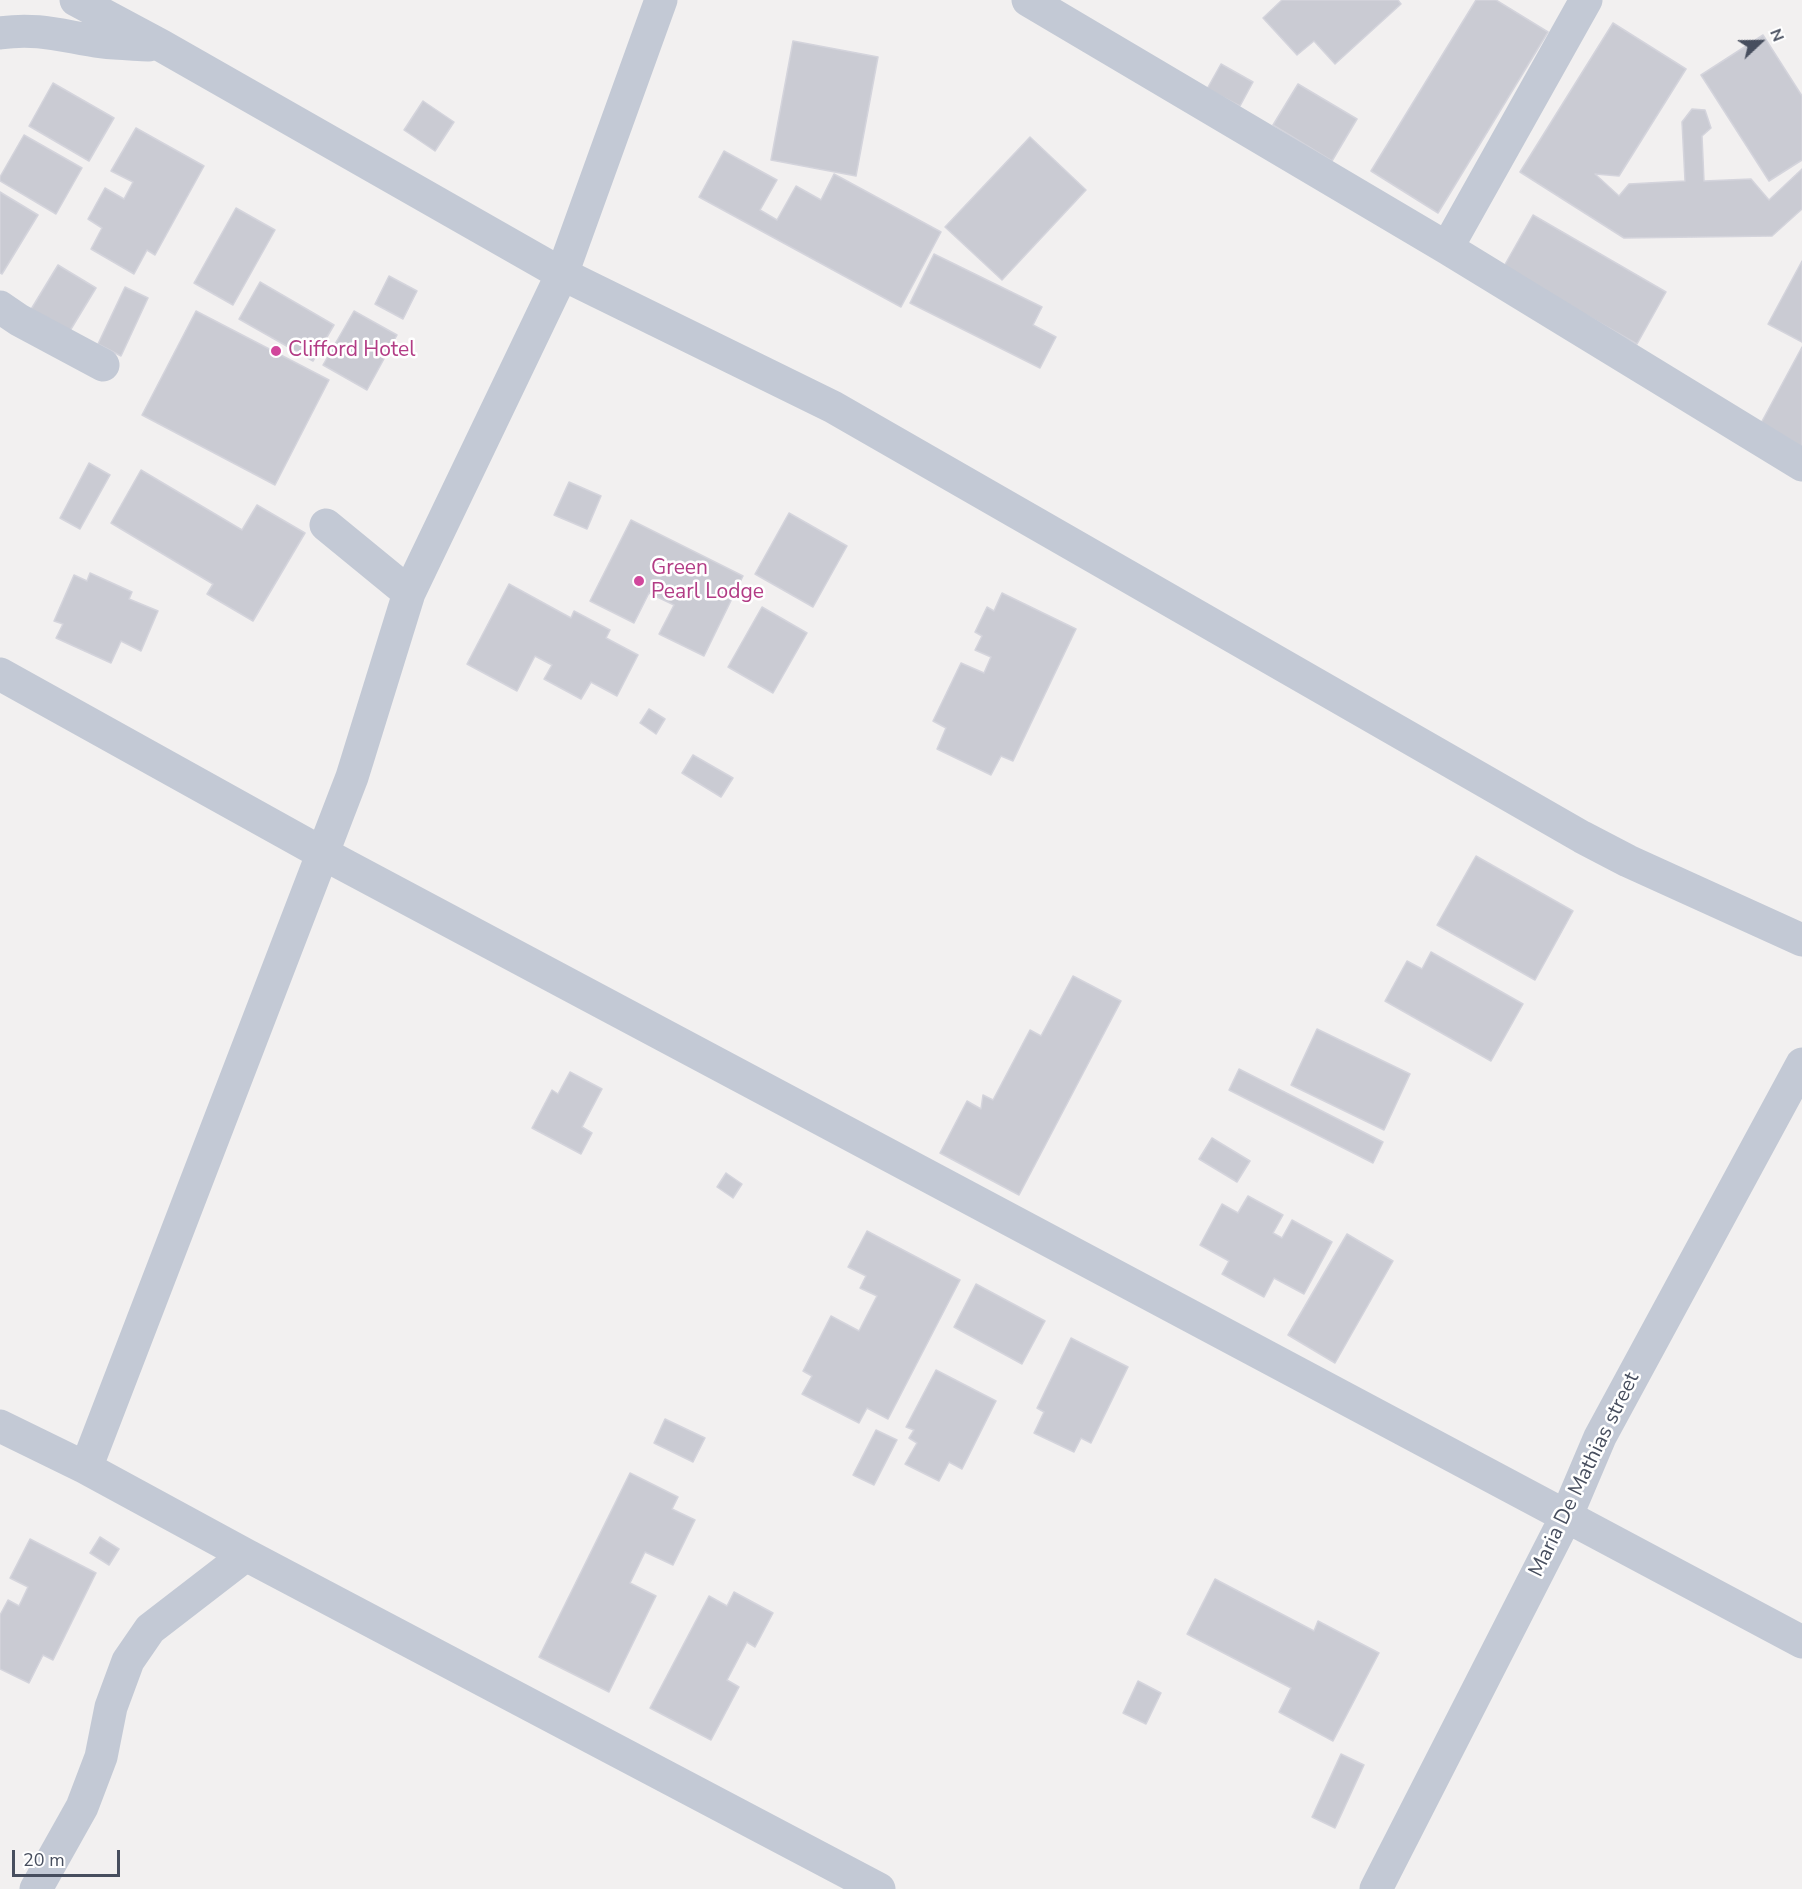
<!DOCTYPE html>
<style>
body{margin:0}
#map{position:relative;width:1802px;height:1889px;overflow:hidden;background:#f2f0f0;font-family:"Nunito Sans",sans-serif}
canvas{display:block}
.north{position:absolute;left:1730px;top:12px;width:60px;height:60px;-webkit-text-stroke:4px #fff;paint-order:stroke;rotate:68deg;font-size:16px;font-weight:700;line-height:24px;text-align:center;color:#474e5e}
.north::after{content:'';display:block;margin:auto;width:21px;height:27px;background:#474e5e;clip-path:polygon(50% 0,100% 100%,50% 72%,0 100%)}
.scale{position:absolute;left:12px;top:1850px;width:108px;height:27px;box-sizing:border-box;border:3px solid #474e5e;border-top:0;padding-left:8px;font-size:18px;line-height:21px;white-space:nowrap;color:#474e5e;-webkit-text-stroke:4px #fff;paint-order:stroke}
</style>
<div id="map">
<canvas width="1802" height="1889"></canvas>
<div class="north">N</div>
<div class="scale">20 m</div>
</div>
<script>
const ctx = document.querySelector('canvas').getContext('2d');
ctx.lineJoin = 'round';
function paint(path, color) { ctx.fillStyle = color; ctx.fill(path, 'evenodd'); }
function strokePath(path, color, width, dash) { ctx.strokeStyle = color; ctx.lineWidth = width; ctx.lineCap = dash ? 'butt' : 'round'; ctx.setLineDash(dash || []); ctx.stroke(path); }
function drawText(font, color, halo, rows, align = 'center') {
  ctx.font = font + ' "Nunito Sans",sans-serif'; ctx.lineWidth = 5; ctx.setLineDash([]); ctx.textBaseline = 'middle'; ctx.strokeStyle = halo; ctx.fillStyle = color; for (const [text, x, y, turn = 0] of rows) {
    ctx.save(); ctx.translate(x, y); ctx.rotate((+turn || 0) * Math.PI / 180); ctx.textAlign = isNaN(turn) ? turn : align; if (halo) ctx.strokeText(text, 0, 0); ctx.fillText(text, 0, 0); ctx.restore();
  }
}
const building = new Path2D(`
 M1282,0H1398L1401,4L1335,64L1314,41L1297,55L1263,18Z
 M1476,0H1496L1548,32L1438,213L1371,171Z
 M1613,23L1686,69L1619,176L1595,174L1619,196L1629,184L1685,181L1682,122L1692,109L1705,110L1711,128L1702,136L1704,181L1751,179L1769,200L1802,169V209L1772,236L1624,238L1520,172Z
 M1763,35L1802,96V160L1769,181L1701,75Z
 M793,41L878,57L856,176L771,160Z
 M1221,64L1253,82L1240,106L1207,89Z
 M53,83L114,118L89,161L29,126Z
 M1298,84L1357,119L1332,161L1273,125Z
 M423,101L454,122L435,151L404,130Z
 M136,128L204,166L155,255L147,250L134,274L91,249L102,228L88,219L105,188L124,199L133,182L111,171Z
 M24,135L82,168L56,214L0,181V177Z
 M1030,137L1086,190L1002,280L945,227Z
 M724,151L777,180L760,210L777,220L796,186L821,200L834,174L941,232L901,307L699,197Z
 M0,192L38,215L2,274L0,273Z
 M236,208L275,230L233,305L194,283Z
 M1533,215L1666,292L1637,344L1503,268Z
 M934,254L1042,307L1033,325L1056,337L1040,368L910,303Z
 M1802,261V342L1768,324Z
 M58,265L96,288L68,334L30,311Z
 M389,276L417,291L403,319L375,304Z
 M260,282L334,325L313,361L239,319Z
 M125,287L148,298L121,356L98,344Z
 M196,311L329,380L275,485L142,415Z
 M354,311L397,335L367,390L323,365Z
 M1802,347V448L1760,425Z
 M89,463L110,475L80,529L60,518Z
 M141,470L242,530L257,505L305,533L253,621L207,594L213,584L111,523Z
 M569,482L601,496L587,529L554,515Z
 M789,513L847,546L813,607L755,574Z
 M631,520L743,576L704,656L659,634L674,605L649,593L634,623L590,601Z
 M90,573L132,592L129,599L158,611L141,651L121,641L111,663L56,638L63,624L54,621L74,575L87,581Z
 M509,584L571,618L574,611L610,630L606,638L638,655L617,696L591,682L581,699L544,679L552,665L535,656L517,691L467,664Z
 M1002,593L1076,629L1013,761L1001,756L991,775L937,749L946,728L933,721L961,663L984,673L991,657L975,650L982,636L975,632L987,607L994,611Z
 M762,607L807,633L773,693L728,667Z
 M649,709L665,719L656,734L640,723Z
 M693,755L733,778L721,797L682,773Z
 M1476,856L1573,911L1535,980L1437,925Z
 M1431,952L1523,1004L1491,1061L1385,1001L1407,961L1422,969Z
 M1073,976L1121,1001L1019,1195L940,1153L967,1101L981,1109L983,1095L993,1100L1030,1030L1041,1036Z
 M1317,1029L1410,1074L1384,1130L1291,1085Z
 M1239,1069L1383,1142L1373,1163L1229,1090Z
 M570,1072L602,1089L582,1127L592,1133L581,1154L532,1128L552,1090L558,1094Z
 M1212,1138L1250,1161L1237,1182L1199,1159Z
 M726,1173L742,1184L733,1198L717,1187Z
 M1248,1196L1283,1215L1273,1233L1282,1238L1292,1220L1332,1242L1304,1294L1274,1278L1264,1297L1222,1274L1229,1261L1200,1245L1222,1204L1238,1213Z
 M867,1231L960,1280L888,1419L867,1408L859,1423L802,1394L812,1376L803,1371L831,1316L859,1331L877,1296L860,1288L866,1276L848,1267Z
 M1347,1234L1393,1261L1335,1363L1288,1335Z
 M976,1284L1045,1321L1022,1364L954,1327Z
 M1071,1338L1128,1367L1091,1443L1081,1438L1074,1452L1034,1433L1044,1412L1037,1408Z
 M936,1370L996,1401L962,1469L949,1462L939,1481L905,1464L917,1443L909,1438L914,1430L906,1427Z
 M665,1419L705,1438L693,1462L654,1443Z
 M876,1430L897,1440L874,1485L853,1475Z
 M630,1473L678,1497L672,1509L695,1520L673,1565L645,1552L630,1583L656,1596L609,1692L539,1657Z
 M100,1537L119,1549L109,1565L90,1553Z
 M30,1539L96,1573L53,1660L43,1655L29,1683L0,1669V1615L8,1600L19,1606L28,1587L10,1578Z
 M1215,1579L1314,1631L1318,1621L1379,1653L1333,1741L1279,1712L1291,1688L1187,1634Z
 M734,1592L773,1613L755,1647L747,1642L727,1680L739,1687L711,1740L650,1708L709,1596L727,1606Z
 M1138,1681L1161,1693L1146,1724L1123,1713Z
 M1341,1754L1364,1765L1335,1828L1312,1817Z`);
paint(building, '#cacbd3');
strokePath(building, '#d4d4dc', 1.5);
strokePath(new Path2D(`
 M76,0L162,46L562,274L833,407L1582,837L1628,861L1802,940
 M1028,0L1447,248L1802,465
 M0,33C39,27 65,37 102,42C117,44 133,44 149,45
 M1447,248L1586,0
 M0,307L19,320L103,365
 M326,525L409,593
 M0,674L322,853L1802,1642
 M0,1426L86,1468L246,1555L879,1889
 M86,1468L352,777L409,593L562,274L661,0
 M36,1889L82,1807L101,1757L111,1707L128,1661L150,1629L246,1555
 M1376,1889L1566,1517L1600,1437L1802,1064`), '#c3c9d5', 33);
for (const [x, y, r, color] of [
 [276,351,6,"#d1479c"],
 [639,581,6,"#d1479c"]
]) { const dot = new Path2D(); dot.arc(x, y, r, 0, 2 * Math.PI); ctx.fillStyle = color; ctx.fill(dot); strokePath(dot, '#fff', 2); }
drawText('21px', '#b23c85', '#fff', [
 ["Clifford Hotel",288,351],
 ["Green",651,569],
 ["Pearl Lodge",651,593]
], 'left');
drawText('21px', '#474e5e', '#fff', [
 ["Maria De Mathias street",1585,1475,-64]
]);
</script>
